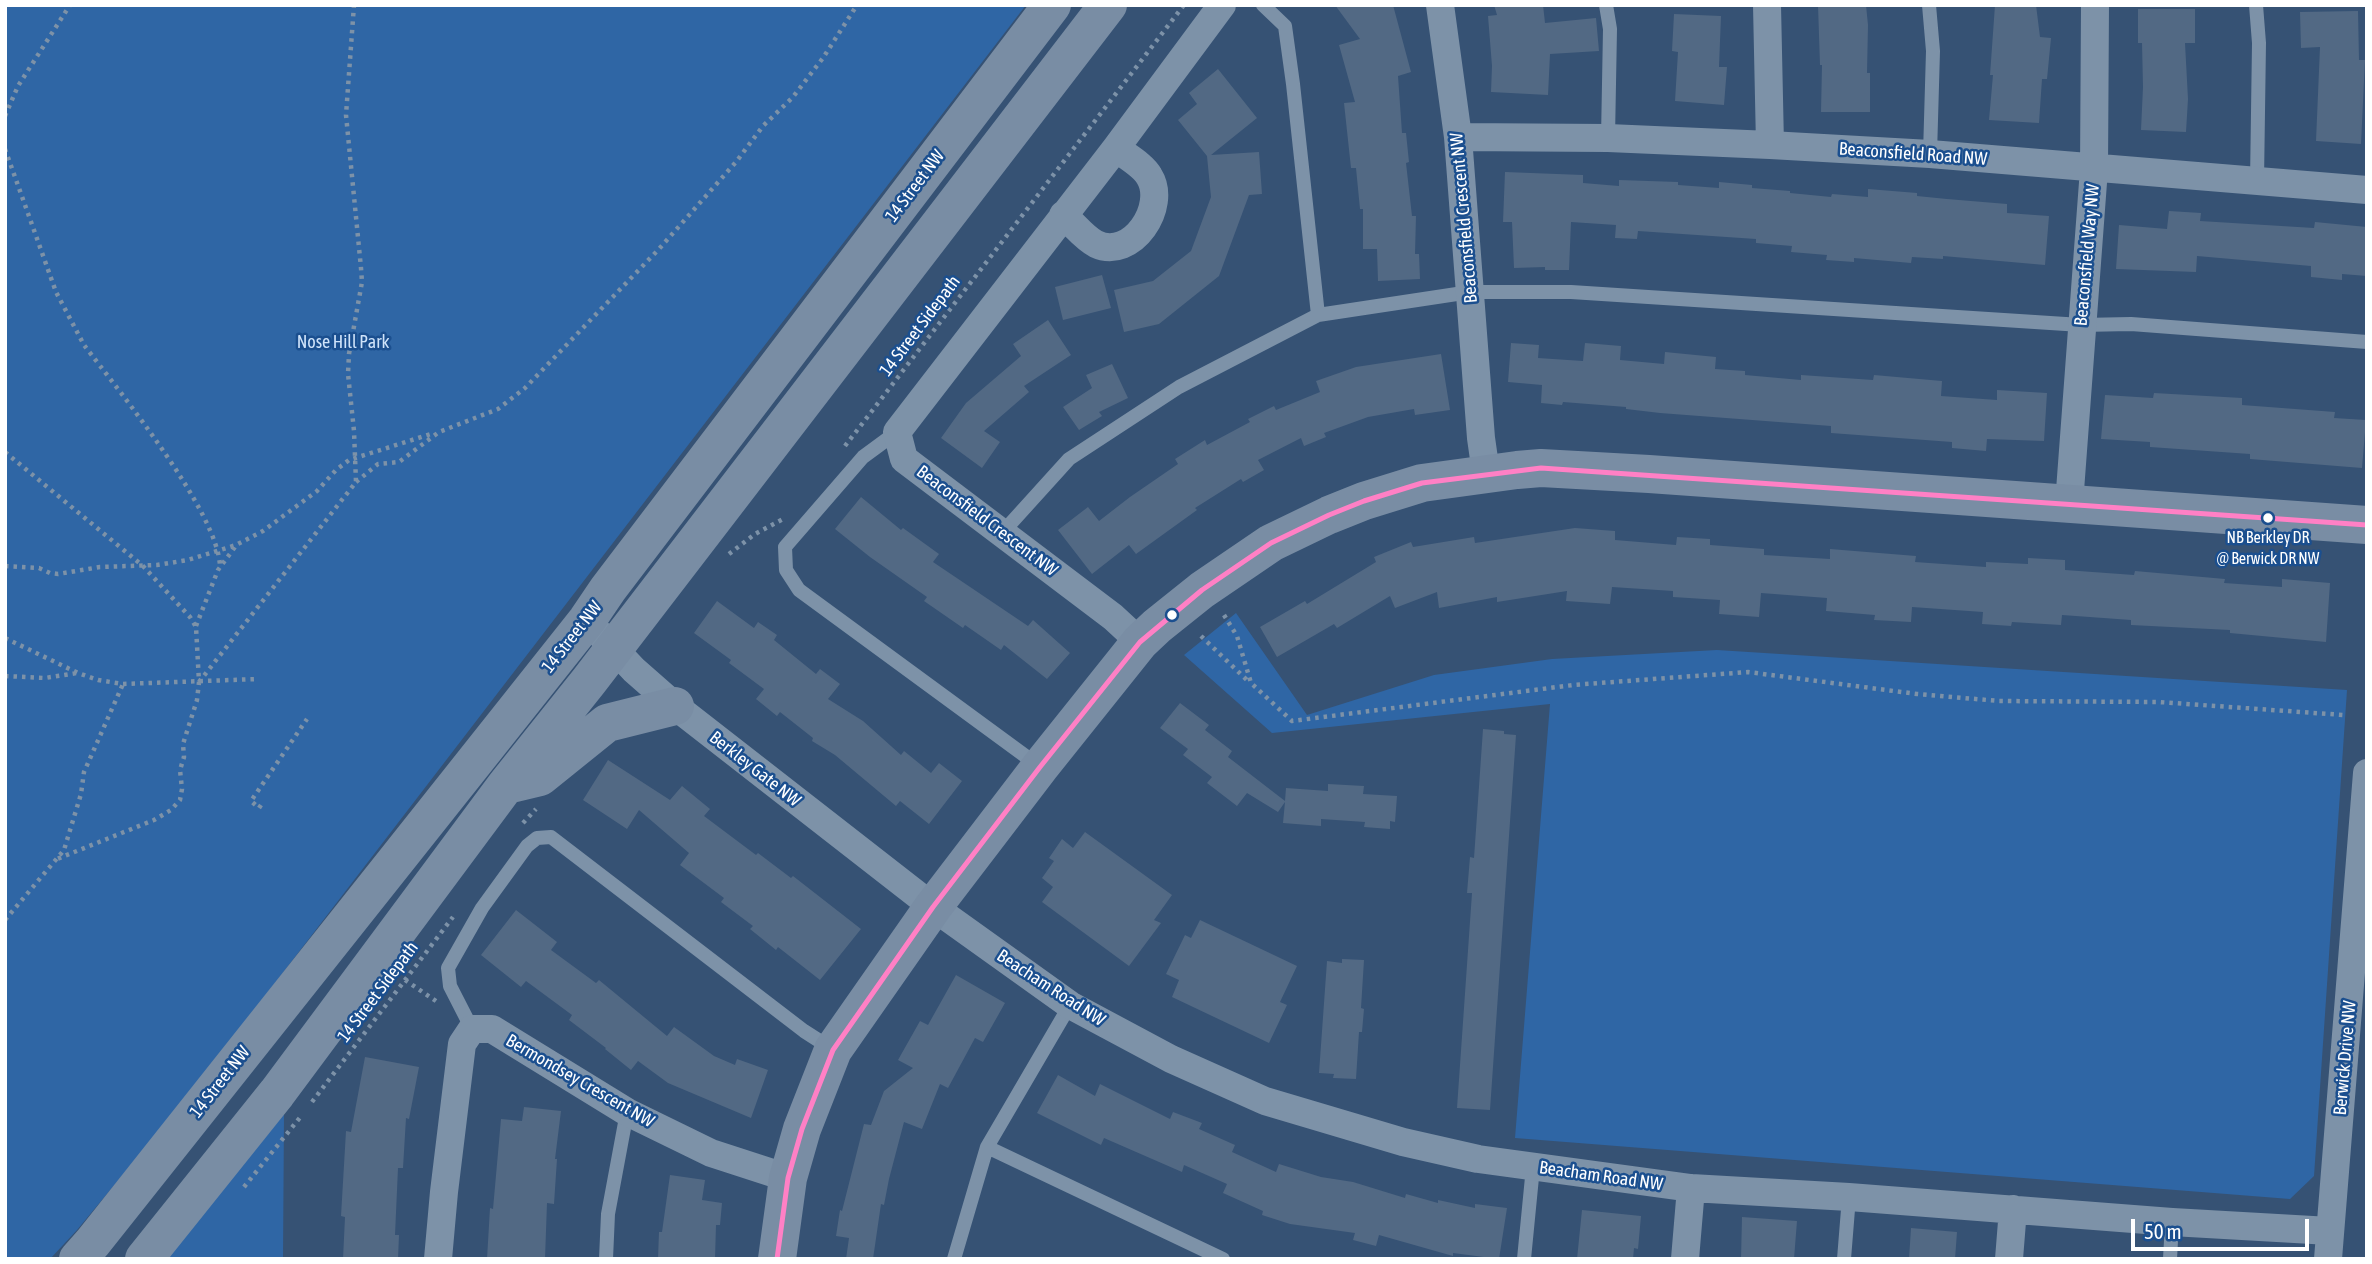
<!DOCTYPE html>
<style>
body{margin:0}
#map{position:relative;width:2372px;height:1264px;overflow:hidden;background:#365274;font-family:"Asap Condensed",sans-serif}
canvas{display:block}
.frame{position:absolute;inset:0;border:7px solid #fff;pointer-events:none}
.scale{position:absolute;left:2131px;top:1219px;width:178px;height:32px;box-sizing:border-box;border:4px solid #fff;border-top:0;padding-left:9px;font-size:21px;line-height:24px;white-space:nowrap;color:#fff;-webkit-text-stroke:5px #1b4f8f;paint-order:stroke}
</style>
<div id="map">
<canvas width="2372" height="1264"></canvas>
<div class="frame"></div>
<div class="scale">50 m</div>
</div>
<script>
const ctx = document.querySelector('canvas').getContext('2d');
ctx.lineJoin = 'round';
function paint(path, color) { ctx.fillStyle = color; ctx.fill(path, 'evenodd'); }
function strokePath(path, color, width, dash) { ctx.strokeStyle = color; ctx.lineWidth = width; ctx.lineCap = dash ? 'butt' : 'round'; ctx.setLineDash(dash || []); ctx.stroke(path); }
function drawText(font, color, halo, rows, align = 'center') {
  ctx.font = font + ' "Asap Condensed",sans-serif'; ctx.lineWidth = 5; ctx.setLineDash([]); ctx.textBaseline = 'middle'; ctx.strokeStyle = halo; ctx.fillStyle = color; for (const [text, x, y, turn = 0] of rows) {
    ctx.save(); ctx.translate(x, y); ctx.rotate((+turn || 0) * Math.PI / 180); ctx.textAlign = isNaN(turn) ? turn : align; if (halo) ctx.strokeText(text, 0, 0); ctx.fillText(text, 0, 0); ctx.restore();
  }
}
paint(new Path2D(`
 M5,5H1026L189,1095L77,1230L50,1259H5Z
 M1236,613L1307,715L1434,675L1552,659L1717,650L2347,690L2314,1176L2290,1199L1515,1138L1550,704L1272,733L1184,655Z
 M284,1114L283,1259H166Z`), '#2f66a5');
paint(new Path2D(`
 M1335,5H1393L1411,72L1398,76L1402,133H1406L1409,162L1406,163L1412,216H1416L1415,254H1419L1420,279L1378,281L1377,249H1363V209H1360L1356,168H1351L1344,103L1355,102L1339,45L1360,39Z
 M1494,5H1543L1545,23L1596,18L1599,51L1550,54L1548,95L1491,92L1492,66L1488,16L1497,15Z
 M1818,5H1866L1868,25L1867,73H1870V112H1821L1822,65H1820Z
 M1995,5H2036L2040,37L2051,38L2047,79H2042L2039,123L1989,120L1993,75H1990Z
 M2138,9H2195V43H2185L2188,99L2186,132L2141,130L2143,87L2142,43H2138Z
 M2358,11L2359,60H2365L2361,144L2316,141L2320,47L2301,48L2300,12Z
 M1674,14L1721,16L1719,67H1727L1724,105L1675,101L1678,52L1672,51Z
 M1218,69L1257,118L1211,155L1259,152L1262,194L1249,195L1219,276L1159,324L1124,332L1114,290L1153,281L1191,251L1211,197L1207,156L1178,120L1197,104L1189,93Z
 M1505,172L1583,175V183L1619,186V180L1678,182V185L1719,188V182L1752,185V188L1790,191V193L1831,197L1832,194L1868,197V189L1917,193V196L1947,199L2007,204V213L2049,216L2045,265L1943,256V259L1912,257L1911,263L1854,258V262L1826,260L1827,255L1791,252L1792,246L1756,243V239L1638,231L1637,239L1615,238L1616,225L1571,222L1569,270H1545V267L1514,268L1512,222H1503Z
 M2169,211L2201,213L2200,221L2314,228L2315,222L2367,227V276L2342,274V280L2311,277V266L2197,256L2196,272L2116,269L2119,225L2167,229Z
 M1102,275L1111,308L1063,320L1055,287Z
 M1048,320L1071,355L1024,386L1029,392L984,431L1000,442L982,468L941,438L966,403L1021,356L1013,344Z
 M1511,343L1539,345L1538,358L1583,361L1585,343L1621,346L1620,360L1664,364L1665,352L1716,357L1715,369L1745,371V375L1801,380V375L1873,380L1874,375L1942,381L1941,396L1997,400V390L2047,393L2044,441L1987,439L1986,451L1952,448V442L1831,433V426L1660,413L1626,409V407L1563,402L1562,405L1541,403L1542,385L1508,382Z
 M1441,354L1450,410L1415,415L1414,409L1368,417L1324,433L1326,437L1304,446L1301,438L1258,460L1264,470L1243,482L1241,479L1195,508L1197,510L1136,554L1129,545L1092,574L1058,530L1088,507L1099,521L1130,497L1178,464L1175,459L1205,440L1207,445L1250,422L1248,419L1274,406L1276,410L1320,392L1316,381L1356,367Z
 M1112,364L1128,398L1099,412L1102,416L1079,430L1063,407L1092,388L1086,375Z
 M2154,393L2242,398V405L2335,412L2334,418L2366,420L2362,468L2250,459V454L2150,447V442L2101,439L2105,395L2153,398Z
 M861,497L901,530L903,528L939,554L933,562L1028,626L1033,620L1070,653L1047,679L1004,645L1001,650L965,625L963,628L924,601L927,597L870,557L835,529Z
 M1575,528L1615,531V540L1676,545L1677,537L1710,539V545L1764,549V555L1830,559V549L1916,556L1915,562L1986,567V562L2028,564V558L2065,560V570L2134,575L2135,571L2169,574L2225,579L2224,583L2282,587V579L2330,583L2326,642L2230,633V630L2131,625V620L2062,615L2061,625L2012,622L2011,626L1982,624L1983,612L1912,607L1911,622L1874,620L1875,615L1826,611L1827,598L1761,593L1759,617L1719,614L1720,600L1673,597V591L1612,587L1610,604L1566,601L1567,591L1497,602V597L1439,608L1437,592L1395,608L1390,596L1337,628L1334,624L1277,657L1260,627L1305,601L1307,604L1376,562L1374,557L1411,542L1413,547L1474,537L1475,543Z
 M717,601L754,628L758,622L777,635L774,640L816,674L820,669L840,684L828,699L863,721L901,755L904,751L931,773L939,763L962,781L929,824L900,801L896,806L835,755L812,741L813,738L780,712L777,716L756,699L764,689L729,663L731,660L694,633Z
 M1180,703L1209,725L1205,730L1232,751L1228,757L1285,801L1286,788L1328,791V784L1364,786L1363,794L1397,796L1395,822L1390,821V829L1364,827L1365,822L1321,819V826L1283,823L1285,802L1278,812L1247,793L1237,806L1207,783L1212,777L1183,755L1188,749L1160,728Z
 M1483,729L1504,731V734L1516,735L1490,1110L1457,1108L1472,893H1467L1470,857L1474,858Z
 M608,760L670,800L682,786L710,809L704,816L756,855L758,853L791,878L793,876L861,929L820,980L778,947L776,950L750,929L753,926L721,902L724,898L680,865L689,853L639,810L627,829L583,800Z
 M1085,832L1172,895L1154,920L1161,923L1129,966L1042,902L1053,887L1042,878L1054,861L1049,858L1062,839L1073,848Z
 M516,910L557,942L551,950L596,983L599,980L667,1036L674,1027L714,1056L735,1065L737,1059L768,1070L751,1118L668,1083L638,1061L631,1070L605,1049L606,1048L569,1020L572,1015L526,981L521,987L481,955Z
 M1200,920L1297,966L1280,1002L1287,1005L1269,1043L1172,997L1179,980L1166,974L1185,935L1191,938Z
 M1342,959L1364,960L1361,1008L1364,1009L1362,1032H1359L1356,1079L1333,1078L1334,1074L1319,1073L1327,961L1342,963Z
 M956,975L1005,1003L983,1042L975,1038L948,1088L940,1084L922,1129L904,1122L889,1179L884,1205L881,1204L873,1259H846L849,1238L836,1236L840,1210L842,1211L864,1124L871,1125L884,1091L913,1068L898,1060L920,1021L928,1025Z
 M365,1057L419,1067L409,1119L406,1118L403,1168H398L395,1235H399L398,1259H343L345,1217L341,1216L346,1131L351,1132Z
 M1058,1075L1095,1096L1100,1084L1170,1119L1173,1112L1202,1123L1199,1129L1235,1145L1232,1152L1276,1172L1279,1164L1321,1177L1353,1182L1405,1198L1406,1194L1438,1203V1200L1475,1208V1204L1507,1208L1499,1259L1453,1253V1256L1379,1235L1376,1246L1353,1240L1355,1233L1290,1224L1262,1215L1263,1211L1223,1193L1227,1184L1184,1165L1182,1172L1104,1138L1101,1145L1037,1113Z
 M524,1107L561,1111L555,1159H557L554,1204L547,1203L545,1259H487L490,1208L493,1209L501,1119L522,1121Z
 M670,1175L705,1180L702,1200L722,1203L720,1225H716L715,1259H658L659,1232H662Z
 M1582,1210L1641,1216L1638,1249L1634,1248L1633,1259H1577Z
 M1742,1217L1797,1221L1794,1259H1741Z
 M1911,1228L1957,1232L1955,1259H1909Z`), '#526984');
strokePath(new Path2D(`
 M5,116L18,86L70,5
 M5,149L56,292L84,345C119,391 219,513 220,567
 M845,446L1184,5
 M5,452L143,566L190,617L196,627L199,682L197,700L183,744L184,757L180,770L182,789L180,800L171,810L154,820L57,859
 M356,482L378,464L399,462L439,432L498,409L525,388L659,249L736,162L763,126L793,97L823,58L857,5
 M729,554L755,534L783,519
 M5,566L39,568L50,573L58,574L100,567L157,565L188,560L236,545L263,531L317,491L336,470L349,460L434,433
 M1224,615L1237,636L1251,683L1292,721L1573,685L1748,672L1917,694L1999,701L2159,702L2343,715
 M196,626L218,570L235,547
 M1201,636L1250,683
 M5,638L78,673L98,680L123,684L258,679
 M5,676L45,678L77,673
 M199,682L356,482L354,431L348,374L349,354L362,282L361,268L346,115L354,5
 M261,805L259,808L251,801L307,719
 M523,823L536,809
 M5,920L64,850L81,794L84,772L123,684
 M405,980L436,1001
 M312,1102L453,917
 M244,1187L302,1115`), '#7d92a8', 4.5, [3.5, 5]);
strokePath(new Path2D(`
 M1263,5L1285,26L1293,84L1318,315
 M1606,5L1610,29L1608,138
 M1929,5L1933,51L1930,154
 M2256,5L2259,43L2257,181
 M897,432L863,457L785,547L786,570L799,590L1039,766
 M1002,533L1069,459L1179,387L1318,315L1470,292H1571L2081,325L2131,324L2367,342
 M472,1029L450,986L448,968L482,908L527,846L537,838L551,837L804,1031L832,1049
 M987,1147L1223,1259
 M606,1259L608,1214L627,1112
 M954,1259L987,1147L1070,1005
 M1524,1259L1533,1167
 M1844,1259L1849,1197
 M2170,1259L2172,1222`), '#7d92a8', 14);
strokePath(new Path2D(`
 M1440,5L1458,137L1481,438L1486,473
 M1767,5L1770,145
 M1458,137L1608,138L1770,145L1930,154L2367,190
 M1063,215C1073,223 1084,238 1096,244C1132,261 1168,206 1149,176C1143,165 1126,156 1116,148
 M2069,504L2094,169L2095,5
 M601,635L634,670L675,706L933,907L1070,1005L1171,1059L1265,1101L1403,1142L1478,1159L1691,1188L1849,1197L2172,1222L2330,1231
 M1140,642L1113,617L904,459L897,432L1116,148L1222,5
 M438,1259L444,1192L462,1044L472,1029H492L627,1112L711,1153L788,1178
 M1685,1259L1691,1188
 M2009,1259L2013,1209
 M2328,1259L2367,773`), '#7d92a8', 28);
strokePath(new Path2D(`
 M515,783L540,777L607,723L675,706
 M78,1259L93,1242L587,620L608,589L1052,5
 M144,1259L277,1093L506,785L589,681L1108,5
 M777,1259L788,1178L802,1129L833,1050L933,907L1040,767L1140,642L1157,626L1202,590L1271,543L1329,515L1364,501L1422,483L1517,470L1541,468L1649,474L2367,525`), '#798da4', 38);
strokePath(new Path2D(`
 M777,1259L788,1178L802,1129L833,1050L933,907L1040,767L1140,642L1202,590L1271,543L1329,515L1364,501L1422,483L1541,468L2367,525`), '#ff80c5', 5);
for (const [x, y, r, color] of [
 [2268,518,6,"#fff"],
 [1172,615,6,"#fff"]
]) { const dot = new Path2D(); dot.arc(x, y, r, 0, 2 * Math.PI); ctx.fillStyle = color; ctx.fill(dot); strokePath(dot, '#1b4f8f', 2.5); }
drawText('16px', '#fff', '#1b4f8f', [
 ["NB Berkley DR",2268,538],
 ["@ Berwick DR NW",2268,559]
]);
drawText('18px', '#fff', '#1b4f8f', [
 ["Beaconsfield Road NW",1913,154,4],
 ["14 Street NW",915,186,-53],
 ["Beaconsfield Crescent NW",1464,218,-95],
 ["Beaconsfield Way NW",2087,255,-85],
 ["14 Street Sidepath",920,326,-53],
 ["Beaconsfield Crescent NW",987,521,37],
 ["14 Street NW",572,637,-52],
 ["Berkley Gate NW",755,769,38],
 ["Beacham Road NW",1051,988,33],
 ["14 Street Sidepath",378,992,-53],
 ["Berwick Drive NW",2345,1058,-85],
 ["Bermondsey Crescent NW",580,1081,30],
 ["14 Street NW",220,1082,-52],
 ["Beacham Road NW",1601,1176,8]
]);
drawText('18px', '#cfe3fa', '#1b4f8f', [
 ["Nose Hill Park",343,342]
]);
</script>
